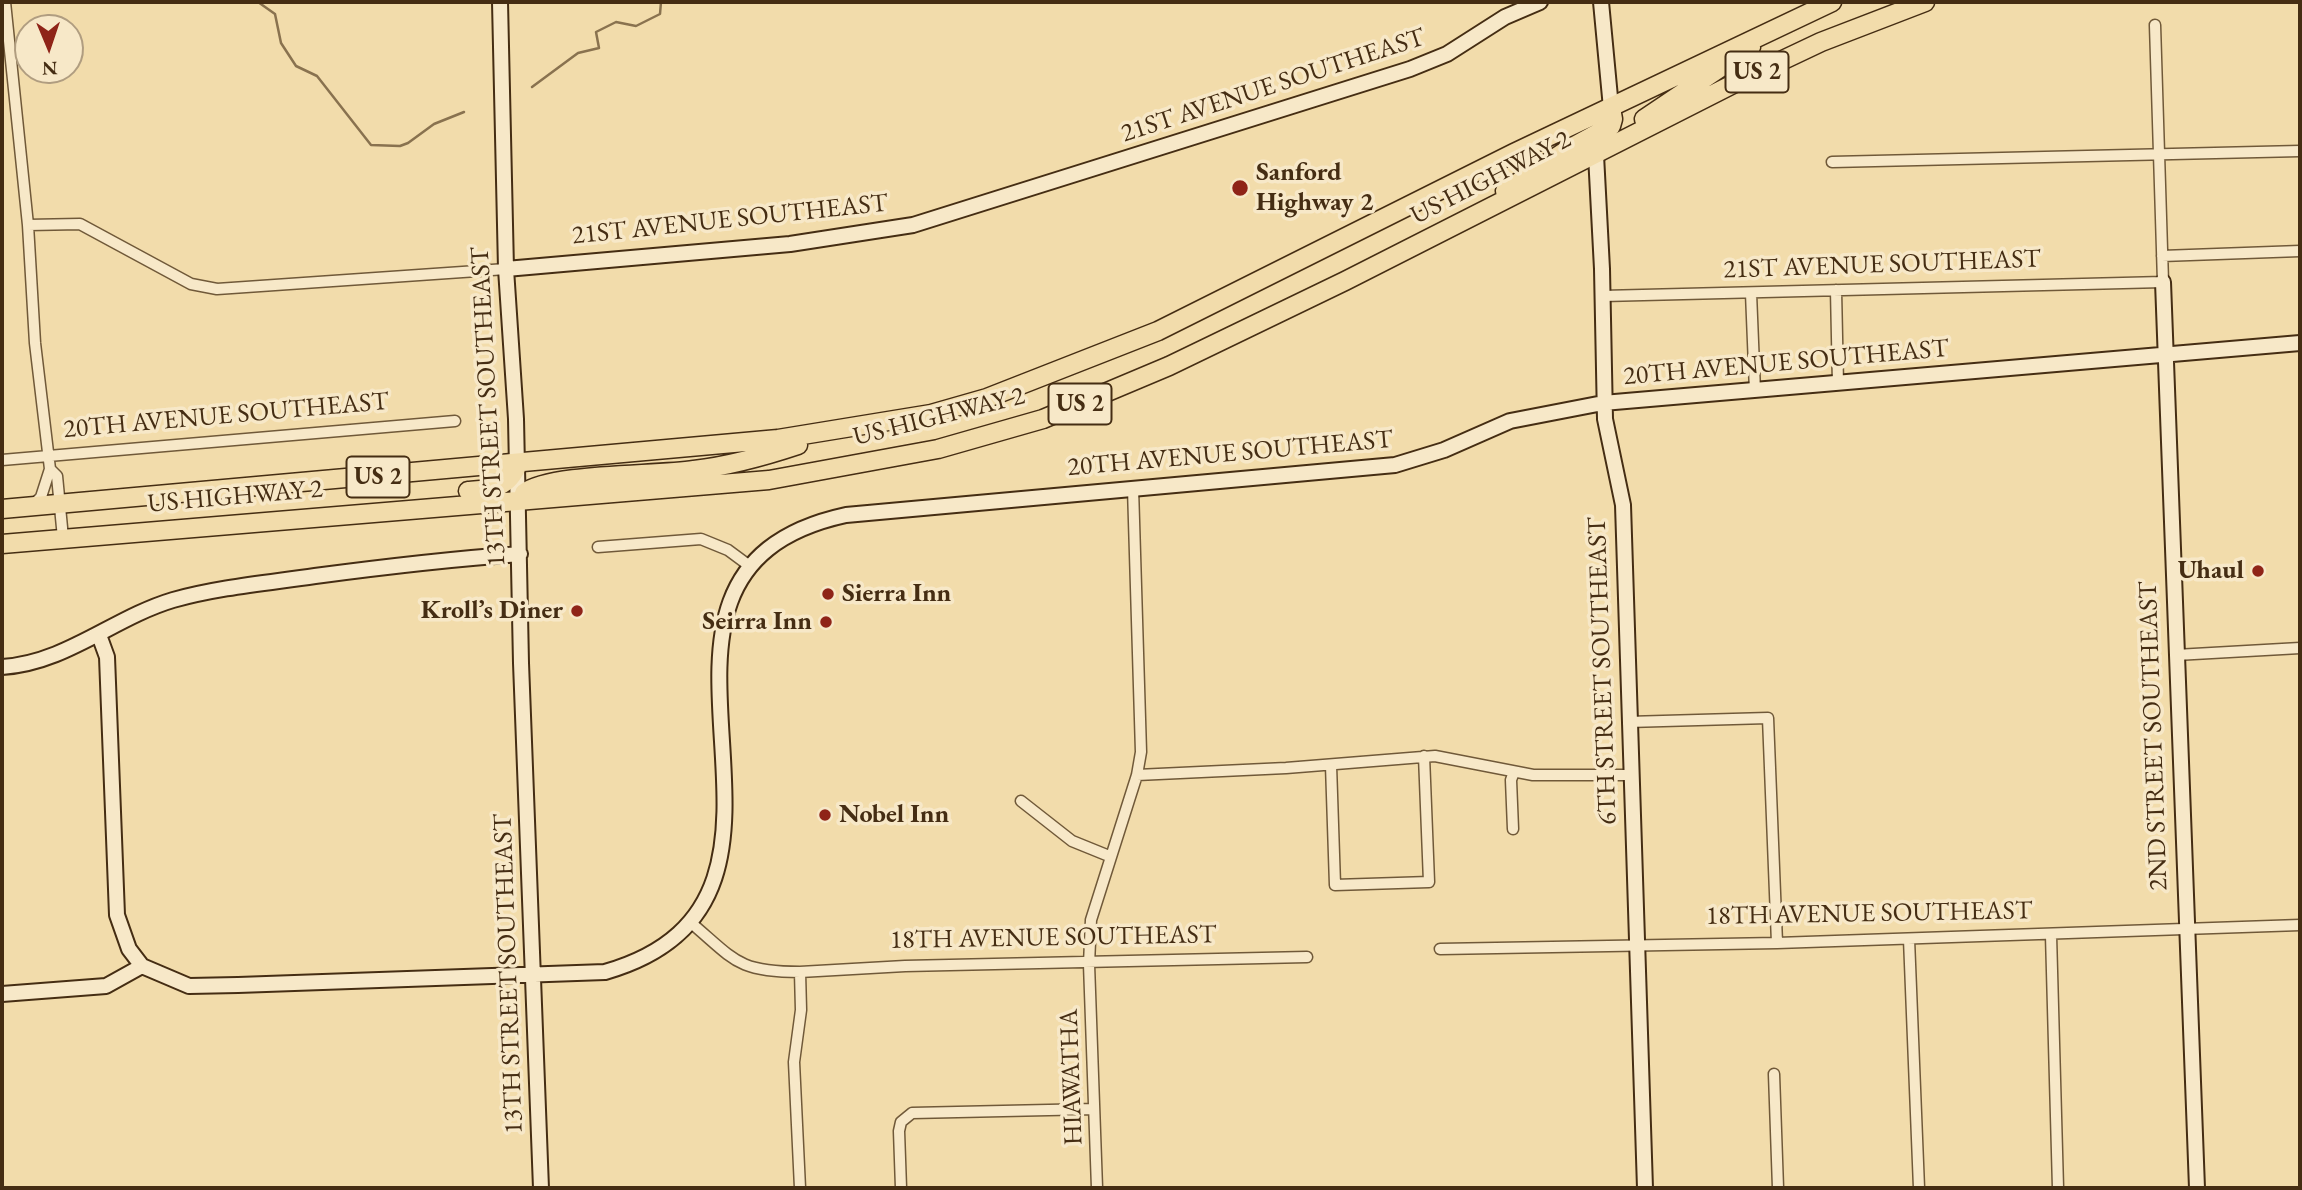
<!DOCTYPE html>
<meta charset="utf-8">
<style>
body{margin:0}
#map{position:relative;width:2302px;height:1190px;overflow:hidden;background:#f2dcab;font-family:"EB Garamond",serif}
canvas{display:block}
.frame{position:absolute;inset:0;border:4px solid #452d13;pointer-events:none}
.north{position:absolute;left:14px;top:14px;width:70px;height:70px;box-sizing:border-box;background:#f7e8c8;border:2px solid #b09d80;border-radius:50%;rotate:178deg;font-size:19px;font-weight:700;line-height:28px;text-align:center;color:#452d13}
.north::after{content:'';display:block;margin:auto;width:24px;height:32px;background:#8f2418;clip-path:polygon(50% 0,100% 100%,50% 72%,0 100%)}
</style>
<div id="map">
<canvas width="2302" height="1190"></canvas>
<div class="frame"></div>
<div class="north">N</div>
</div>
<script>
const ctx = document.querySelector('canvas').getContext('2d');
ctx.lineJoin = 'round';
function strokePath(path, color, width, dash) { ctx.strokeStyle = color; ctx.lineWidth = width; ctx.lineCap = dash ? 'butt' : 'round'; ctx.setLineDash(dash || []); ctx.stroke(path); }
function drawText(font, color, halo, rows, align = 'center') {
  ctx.font = font + ' "EB Garamond",serif'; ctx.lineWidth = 7; ctx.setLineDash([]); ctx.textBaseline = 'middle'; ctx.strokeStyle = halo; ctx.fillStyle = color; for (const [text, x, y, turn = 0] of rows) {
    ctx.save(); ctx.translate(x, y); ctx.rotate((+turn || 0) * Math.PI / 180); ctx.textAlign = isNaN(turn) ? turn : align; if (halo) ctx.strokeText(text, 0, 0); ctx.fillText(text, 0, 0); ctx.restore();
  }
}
strokePath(new Path2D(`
 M258,2L275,14L281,43L296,66L317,76L371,145L400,146L408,143L434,124L464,112
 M532,87L578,53L599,48L596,32L616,22L636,26L660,14L661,2`), '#89724f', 2.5);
const street = new Path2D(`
 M5,2L28,225L35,343L50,469L57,476L63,538
 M1832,162L2300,151
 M28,225L80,224L191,284L217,289L506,269
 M2162,256L2300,251
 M1836,290L1838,384
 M1751,293L1755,391
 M1603,296L2163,282L2155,25
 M2,460L455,421
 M33,505L41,497L50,469
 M598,547L701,539L728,550L751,567
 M2176,655L2300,648
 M1628,722L1768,718L1777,943
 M1331,765L1335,885L1429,882L1424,756
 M1137,775L1286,768L1435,756L1533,775H1629
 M1021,801L1072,841L1109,856
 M1513,829L1511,780L1514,772
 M690,922C735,960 737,972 800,972
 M2051,935L2058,1188
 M1909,939L1919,1188
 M1440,949L1777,943L2300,925
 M1774,1074L1778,1188
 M800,1188L794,1062L801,1010L800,972L905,966L1307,957
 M901,1188L899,1131L901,1122L912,1113L1094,1109
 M1097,1188L1089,964L1091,920L1137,775L1141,752L1133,488`);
const secondary = new Path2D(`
 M500,2L506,269L516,419L521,663L541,1188
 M1601,2L1611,108
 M1596,155L1602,269L1605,419L1623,505L1645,1188
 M506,269L790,244L913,225L1410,69L1447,54L1505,17L1540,2
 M2163,282L2197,1188
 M99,635L107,657L117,915L129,949L142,966
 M2,667C66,663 113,618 173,600C220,587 267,583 315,576C383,567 451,559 520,554
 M2,994L106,986L142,966L189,986L238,985L605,972C866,897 575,574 846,515L1395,465L1444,450L1510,421L1603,403L2300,343`);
const highway = new Path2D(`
 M1644,119L1751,47
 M1505,191L1567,150L1611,126L1613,119L1611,108
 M468,491C492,489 508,489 518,464
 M524,493C551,473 655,476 694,470C728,466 765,456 798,445
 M2,509L778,439L931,414L987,398L1158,331L1514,153L1832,2
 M2,544L769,480L938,449L1043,419L1169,366L1345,281L1745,78L1821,42L1925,2`);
strokePath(street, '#705939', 13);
strokePath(secondary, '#452d13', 18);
strokePath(highway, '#452d13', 21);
strokePath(street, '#f7e8c8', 10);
strokePath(secondary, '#f7e8c8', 14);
strokePath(highway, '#f2dcab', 18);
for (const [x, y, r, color] of [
 [1240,188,9,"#8f2418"],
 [2258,571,7,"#8f2418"],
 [828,594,7,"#8f2418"],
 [577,611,7,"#8f2418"],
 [826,622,7,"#8f2418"],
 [825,815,7,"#8f2418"]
]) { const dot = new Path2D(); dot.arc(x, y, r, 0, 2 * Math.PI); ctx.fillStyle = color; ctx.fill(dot); strokePath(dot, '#f7e8c8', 2.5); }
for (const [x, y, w] of [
 [1757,72,63],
 [1080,404,63],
 [378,477,63]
]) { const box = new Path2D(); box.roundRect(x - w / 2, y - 20.5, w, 41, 5); ctx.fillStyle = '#f7e8c8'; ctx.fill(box); strokePath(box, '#452d13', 2); }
drawText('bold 24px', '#452d13', null, [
 ["US 2",1757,72],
 ["US 2",1080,404],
 ["US 2",378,477]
]);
drawText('26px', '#452d13', '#f7e8c8', [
 ["21ST AVENUE SOUTHEAST",1273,86,-18],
 ["US HIGHWAY 2",1491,178,-27],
 ["21ST AVENUE SOUTHEAST",730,220,-6],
 ["21ST AVENUE SOUTHEAST",1882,265,-2],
 ["20TH AVENUE SOUTHEAST",1786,363,-5],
 ["13TH STREET SOUTHEAST",489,407,-93],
 ["20TH AVENUE SOUTHEAST",226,416,-5],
 ["US HIGHWAY 2",939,417,-14],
 ["20TH AVENUE SOUTHEAST",1230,454,-5],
 ["US HIGHWAY 2",235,497,-5],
 ["6TH STREET SOUTHEAST",1603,671,-92],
 ["2ND STREET SOUTHEAST",2154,736,-92],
 ["18TH AVENUE SOUTHEAST",1869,914,-1],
 ["18TH AVENUE SOUTHEAST",1053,938,-1],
 ["13TH STREET SOUTHEAST",509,974,-92],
 ["HIAWATHA",1072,1077,-92]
]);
drawText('bold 26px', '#452d13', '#f7e8c8', [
 ["Sanford",1256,173],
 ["Highway 2",1256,203],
 ["Uhaul",2244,571,"right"],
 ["Sierra Inn",842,594],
 ["Kroll’s Diner",563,611,"right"],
 ["Seirra Inn",812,622,"right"],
 ["Nobel Inn",839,815]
], 'left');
</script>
